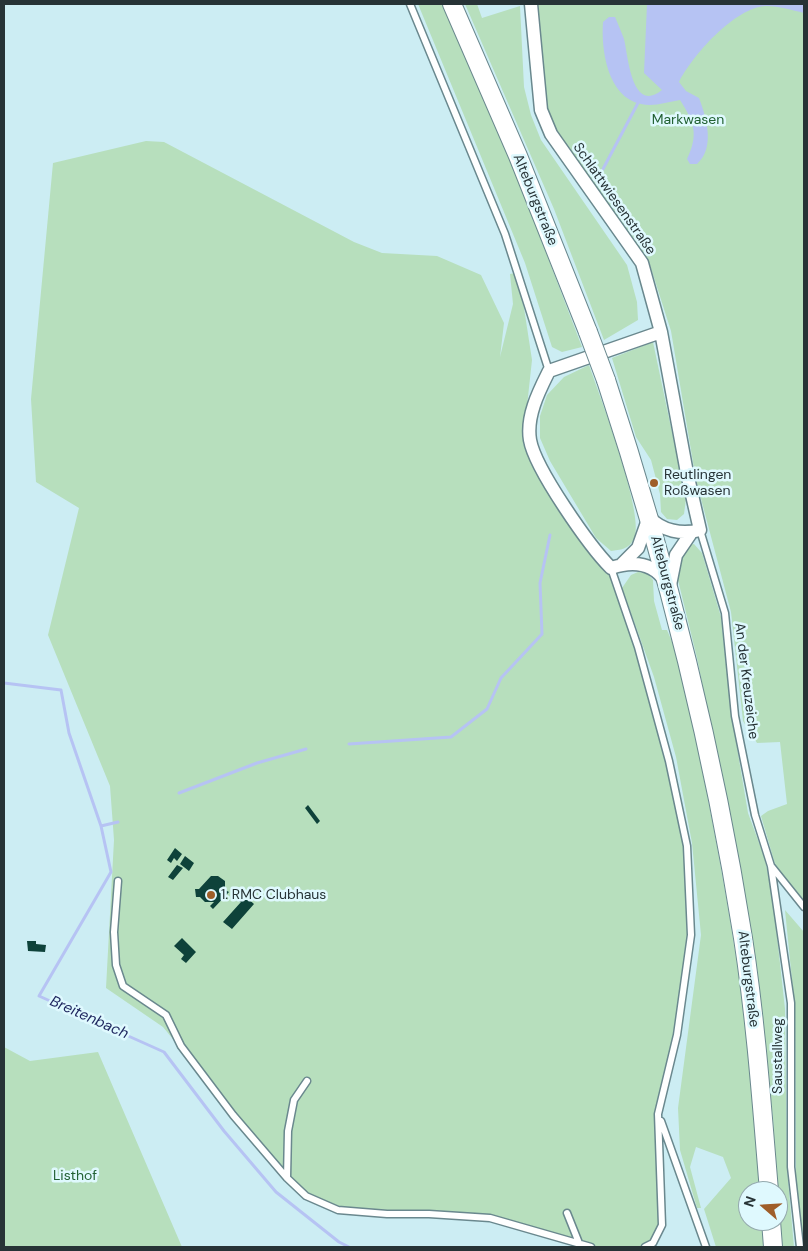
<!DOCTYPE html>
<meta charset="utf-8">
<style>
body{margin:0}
#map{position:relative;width:808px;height:1251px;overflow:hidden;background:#ccedf3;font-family:"DM Sans",sans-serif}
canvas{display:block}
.frame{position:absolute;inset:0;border:5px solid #273336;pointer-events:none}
.north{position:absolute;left:738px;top:1181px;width:50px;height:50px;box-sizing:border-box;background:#dff9fe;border:1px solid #95aaae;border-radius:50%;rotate:289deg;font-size:14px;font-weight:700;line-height:20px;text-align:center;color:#273336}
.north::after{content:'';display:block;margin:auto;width:18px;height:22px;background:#9f5e29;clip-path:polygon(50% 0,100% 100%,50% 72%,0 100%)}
</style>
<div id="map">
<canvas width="808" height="1251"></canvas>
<div class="frame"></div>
<div class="north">N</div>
</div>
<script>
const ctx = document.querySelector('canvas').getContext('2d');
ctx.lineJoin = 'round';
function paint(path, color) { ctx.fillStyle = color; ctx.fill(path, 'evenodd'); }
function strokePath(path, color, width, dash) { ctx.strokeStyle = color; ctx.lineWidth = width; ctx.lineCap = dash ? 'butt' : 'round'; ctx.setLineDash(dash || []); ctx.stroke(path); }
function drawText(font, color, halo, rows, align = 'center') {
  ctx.font = font + ' "DM Sans",sans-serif'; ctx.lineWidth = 5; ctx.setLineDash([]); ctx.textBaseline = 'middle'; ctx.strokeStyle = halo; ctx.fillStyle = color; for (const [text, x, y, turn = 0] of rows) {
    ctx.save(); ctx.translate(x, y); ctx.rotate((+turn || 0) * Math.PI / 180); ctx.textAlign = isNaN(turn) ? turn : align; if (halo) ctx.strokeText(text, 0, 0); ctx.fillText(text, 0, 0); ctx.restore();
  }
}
paint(new Path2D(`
 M418,4H442L510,158L582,347L562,352L552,347L525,263Z
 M465,4H477L482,18L520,6L524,87L531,115L541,140L627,265L637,302L638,320L604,340L554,209Z
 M537,4H804V904L775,864L761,816L768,811L787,804L780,742L757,743L743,721L731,612L696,480L671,331L649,262L556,132L545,110Z
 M146,141L164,142L354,242L382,253L437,256L481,275L504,323L500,357L513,304L510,274L515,273L524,308L532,360L523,443L532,465L561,512L611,568L638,647L687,846L691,935L677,1035L658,1114L662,1225L653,1243L645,1247H591L490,1218L338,1210L306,1196L287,1178L163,1027L106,988L114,840L110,786L48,635L79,508L36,482L31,399L53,163Z
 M653,342L686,499L684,514L677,520L667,519L661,512L660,494L651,460L636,437L612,358Z
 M589,365C599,394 646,517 634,539C629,549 620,550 611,551L596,538L550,461L540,438V416L547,395L564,377Z
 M694,544L702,553L721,617L731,712L748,813L765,859L773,900L785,1009L787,1169L794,1247H780L773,1118L746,902L697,658L678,580L677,566L687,545Z
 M638,572L647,573L653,580L654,601L662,630H667L679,658C716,833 752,1011 761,1191H748V1221H762L764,1247H716L704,1209L731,1178L723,1157L696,1147L690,1167L701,1208H697L680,1150L678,1108L701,935L692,843L676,757L654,677L622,588L631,575Z
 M785,910L804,932V1247L796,1183L795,1010Z
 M4,1047L30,1061L98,1052L182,1247H4Z`), '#b7dfbd');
paint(new Path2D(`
 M647,4H804V13C792,10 779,6 766,6C735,7 692,56 679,82L686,91L699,98C707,119 715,148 697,164H690L687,159C699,134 694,122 680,100C667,102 654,107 641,104C607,97 601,49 603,22L609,17H615C618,24 621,31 624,39C628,54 631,115 662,90L644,73Z`), '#b6c3f3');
strokePath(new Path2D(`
 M603,169L639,101
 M4,683L61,690L69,733L101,826L111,872L39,996L164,1052L224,1131L276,1192L339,1242L349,1247
 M349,744L451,737L487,709L501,678L542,634L540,583L550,535
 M179,793L257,763L306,749
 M101,826L118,822`), '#b6c3f3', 3);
paint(new Path2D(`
 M308,805L320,821L317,824L305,808Z
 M175,848L182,854L177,861L174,858L171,863L167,860Z
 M185,856L194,863L189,871L180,864Z
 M177,865L183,868L173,880L168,877Z
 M211,876H218L225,881V890L229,892L213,909L210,906L214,902H205L200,897H196L195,889H199Z
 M244,895L254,904L232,929L223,922L241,902L239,901Z
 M182,938L196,952L186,963L181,959L184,955L174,946Z
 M27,941H36V944L46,945L45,952L28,951Z`), '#0e423a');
const lane = new Path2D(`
 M410,4L505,234L549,371
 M700,530L725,613L735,716L755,815L771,866L791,1003V1167L800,1247
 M611,568L638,647L669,761L687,846L691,935L677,1035L658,1114L662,1225L653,1243L645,1247
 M772,867L804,907
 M118,881L114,932L116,965L123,986L166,1015L181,1046L233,1115L287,1178L306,1196L338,1210L387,1214H429L490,1218L591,1247
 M661,1121L706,1247
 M287,1178L288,1131L294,1100L307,1081
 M567,1213L579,1243`);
const street = new Path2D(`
 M531,4L541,110L551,134L642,263L661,332L687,473L700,530C682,535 662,531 649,517
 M661,332L549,371C539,391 526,416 530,440C535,469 590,547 611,568C632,561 652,562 665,581
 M622,564L638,548L649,517
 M670,585L676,555L691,533`);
const secondary = new Path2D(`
 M452,4L518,156L588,332
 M606,380C666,562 713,748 743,938C756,1022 762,1107 769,1191
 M771,1221L773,1247`);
strokePath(lane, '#6a888e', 9);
strokePath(street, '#6a888e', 15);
strokePath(secondary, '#6a888e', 20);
strokePath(lane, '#fff', 6);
strokePath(street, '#fff', 12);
strokePath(secondary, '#fff', 18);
const secondaryBridge = new Path2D(`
 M588,332L606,380`);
strokePath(secondaryBridge, '#6a888e', 20, []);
strokePath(secondaryBridge, '#fff', 18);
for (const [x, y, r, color] of [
 [654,483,5,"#9f5e29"],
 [211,895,5,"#9f5e29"]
]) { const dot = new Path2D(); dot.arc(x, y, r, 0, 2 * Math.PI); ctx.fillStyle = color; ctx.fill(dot); strokePath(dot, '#dff9fe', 2); }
drawText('14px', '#226133', '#dff9fe', [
 ["Markwasen",688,120],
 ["Listhof",75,1176]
]);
drawText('14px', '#273336', '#dff9fe', [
 ["Schlattwiesenstraße",614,199,55],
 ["Alteburgstraße",535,200,68],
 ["Alteburgstraße",667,583,75],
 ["An der Kreuzeiche",746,681,83],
 ["Alteburgstraße",748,979,83],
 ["Saustallweg",778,1056,-90]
]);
drawText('14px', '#273336', '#dff9fe', [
 ["Reutlingen",664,475],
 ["Roßwasen",664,491],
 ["1. RMC Clubhaus",221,895]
], 'left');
drawText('italic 15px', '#202860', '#dff9fe', [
 ["Breitenbach",89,1018,24]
]);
</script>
